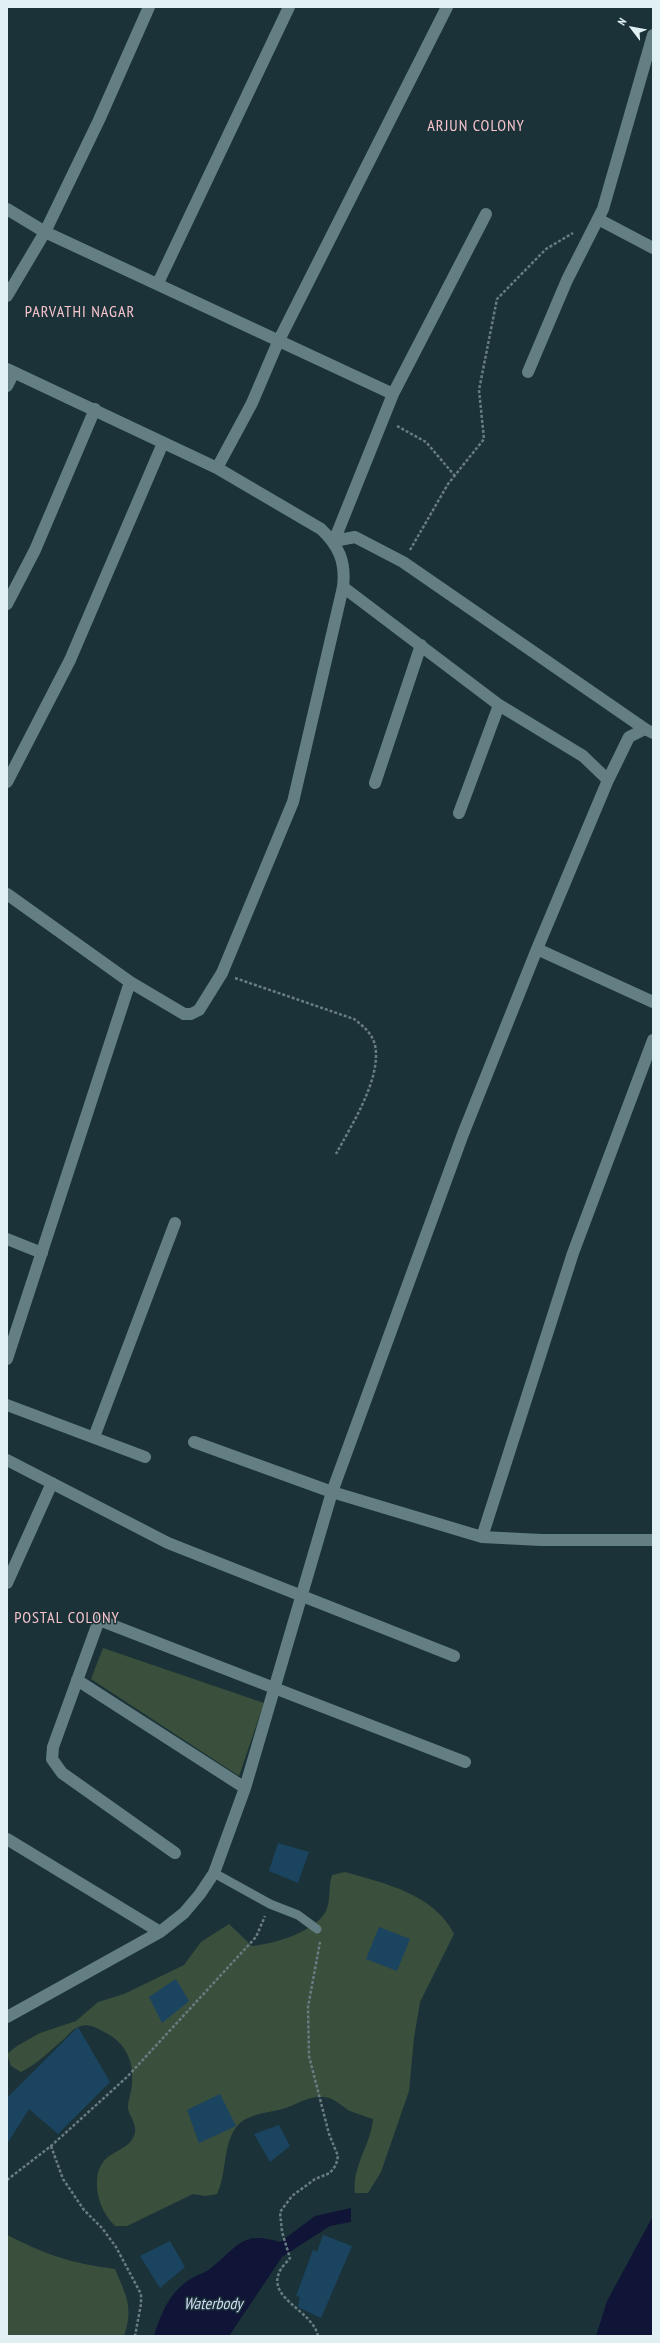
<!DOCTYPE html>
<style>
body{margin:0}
#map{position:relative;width:660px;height:2343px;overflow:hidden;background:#1b3338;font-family:"PT Sans Narrow",sans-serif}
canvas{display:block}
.frame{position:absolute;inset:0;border:8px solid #e1f0f3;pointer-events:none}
.north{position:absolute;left:612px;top:8px;width:40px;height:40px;-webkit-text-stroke:3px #1b3338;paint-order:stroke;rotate:302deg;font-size:11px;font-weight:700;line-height:16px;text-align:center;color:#e1f0f3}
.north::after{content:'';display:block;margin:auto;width:14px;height:18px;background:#e1f0f3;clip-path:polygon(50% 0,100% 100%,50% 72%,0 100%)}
</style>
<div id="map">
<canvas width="660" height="2343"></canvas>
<div class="frame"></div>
<div class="north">N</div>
</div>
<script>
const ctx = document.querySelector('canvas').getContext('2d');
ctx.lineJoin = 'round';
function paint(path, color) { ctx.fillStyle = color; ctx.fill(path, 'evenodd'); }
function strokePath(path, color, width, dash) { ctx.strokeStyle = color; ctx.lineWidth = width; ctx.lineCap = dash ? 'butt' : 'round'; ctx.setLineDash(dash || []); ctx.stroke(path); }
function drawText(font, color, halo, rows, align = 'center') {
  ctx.font = font + ' "PT Sans Narrow",sans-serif'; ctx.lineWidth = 3; ctx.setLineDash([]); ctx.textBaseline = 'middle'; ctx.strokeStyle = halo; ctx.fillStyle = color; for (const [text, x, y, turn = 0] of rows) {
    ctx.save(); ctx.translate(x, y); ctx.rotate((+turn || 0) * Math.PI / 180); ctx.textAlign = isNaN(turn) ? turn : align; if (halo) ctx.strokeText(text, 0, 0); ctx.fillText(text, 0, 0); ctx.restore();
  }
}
paint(new Path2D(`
 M103,1648L264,1703L239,1776L91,1679Z
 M345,1872C384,1883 434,1894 454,1934L420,2002L414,2038L409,2091L381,2172L368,2193H355C352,2165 371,2145 373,2119C365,2116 357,2114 350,2111C343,2107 336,2100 329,2098C311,2093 298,2105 282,2109C263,2114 241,2114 232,2134C223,2153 226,2175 217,2194L205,2196L193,2194L127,2226H115C103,2214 96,2198 97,2180C99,2148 129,2155 135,2133C137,2123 128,2115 128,2107C128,2099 132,2091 132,2083C134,2060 125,2042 104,2032C95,2027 88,2023 78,2027C73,2029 68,2035 64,2039C50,2051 37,2064 21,2072L11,2066L7,2054L17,2046L40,2033L76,2021L98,2002L124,1994L184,1965L201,1942L229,1924L252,1946C274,1944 315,1932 326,1911C331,1900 328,1888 332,1875Z
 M7,2235C47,2255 70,2263 115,2269C126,2295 134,2308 124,2336H7Z`), '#3a4f3c');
paint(new Path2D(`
 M351,2208V2222L330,2226L282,2257L229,2336H154C161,2313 170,2291 192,2278C198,2274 206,2273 211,2268C238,2247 241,2230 280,2242L315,2216Z
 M653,2216V2336H596L607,2301Z`), '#101537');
paint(new Path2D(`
 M278,1843L309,1852L298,1883L269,1871Z
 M379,1927L410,1939L397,1971L366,1959Z
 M176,1979L189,2001L162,2023L149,1997Z
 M78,2027L110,2082L58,2134L29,2109L7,2144V2098Z
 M220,2094L236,2126L199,2143L187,2110Z
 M279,2125L290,2146L270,2162L254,2134Z
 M323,2235L352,2246L321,2318L298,2307L300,2297L296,2296L313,2250L317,2252Z
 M170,2241L185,2267L160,2288L140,2256Z`), '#1b4460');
strokePath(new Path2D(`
 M397,426L426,442L455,476
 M410,550L448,484L484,439L479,390L497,299L546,249L573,233
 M235,978L354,1019C363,1026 372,1033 375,1045C382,1078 351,1126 336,1154
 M51,2146L63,2179L84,2210L102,2228L116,2247L141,2294V2304L135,2336
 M7,2180L51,2146L127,2077L256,1937L265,1916
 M318,2336C313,2311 268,2299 279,2273C281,2267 287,2262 290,2258L282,2232L280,2212L292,2196L315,2179L330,2173L336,2165L338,2156L329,2134L309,2056L308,2007L320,1942`), '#687d81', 2.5, [3, 2]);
strokePath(new Path2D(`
 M214,1873L270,1904L298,1915L317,1929`), '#647f84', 9);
strokePath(new Path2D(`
 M7,209L45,232L393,394
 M598,219L653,248
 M158,283L289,7
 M7,296L45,232L99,120L149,7
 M7,369L217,468L321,529C339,546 346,562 343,587L499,705L583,756L608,780L537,949L463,1134L332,1492L245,1788L214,1873L200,1894L184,1913L160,1932L7,2017
 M528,372L567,280L603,209L653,35
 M7,386L14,372
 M217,468L252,403L278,342L447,7
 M334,541L355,537L403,562L645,729
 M334,541L393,394L486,214
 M7,604L35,550L95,409
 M608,780L629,737L645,729L653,733
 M7,782L70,660L163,443
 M375,783L421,645
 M459,813L499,705
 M7,894L130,982L184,1014H191L199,1010L222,973L293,802L343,587
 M537,949L653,1002
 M7,1239L42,1253
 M7,1359L130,982
 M7,1405L145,1457
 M94,1437L175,1223
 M194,1442L332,1492L482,1537L541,1540H653
 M7,1460L168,1543L454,1656
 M482,1537L573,1253L653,1040
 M7,1583L52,1483
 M77,1680L245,1788
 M7,1839L160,1932
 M175,1853L62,1773L52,1759L53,1747L99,1620L465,1762`), '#647f84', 12);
ctx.letterSpacing = '1px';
drawText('16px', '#f7c4cc', '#1b3338', [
 ["ARJUN COLONY",476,126],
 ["PARVATHI NAGAR",80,312],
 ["POSTAL COLONY",67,1618]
]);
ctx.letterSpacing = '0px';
drawText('italic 16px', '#d3dbf6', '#1b3338', [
 ["Waterbody",213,2304]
]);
</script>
